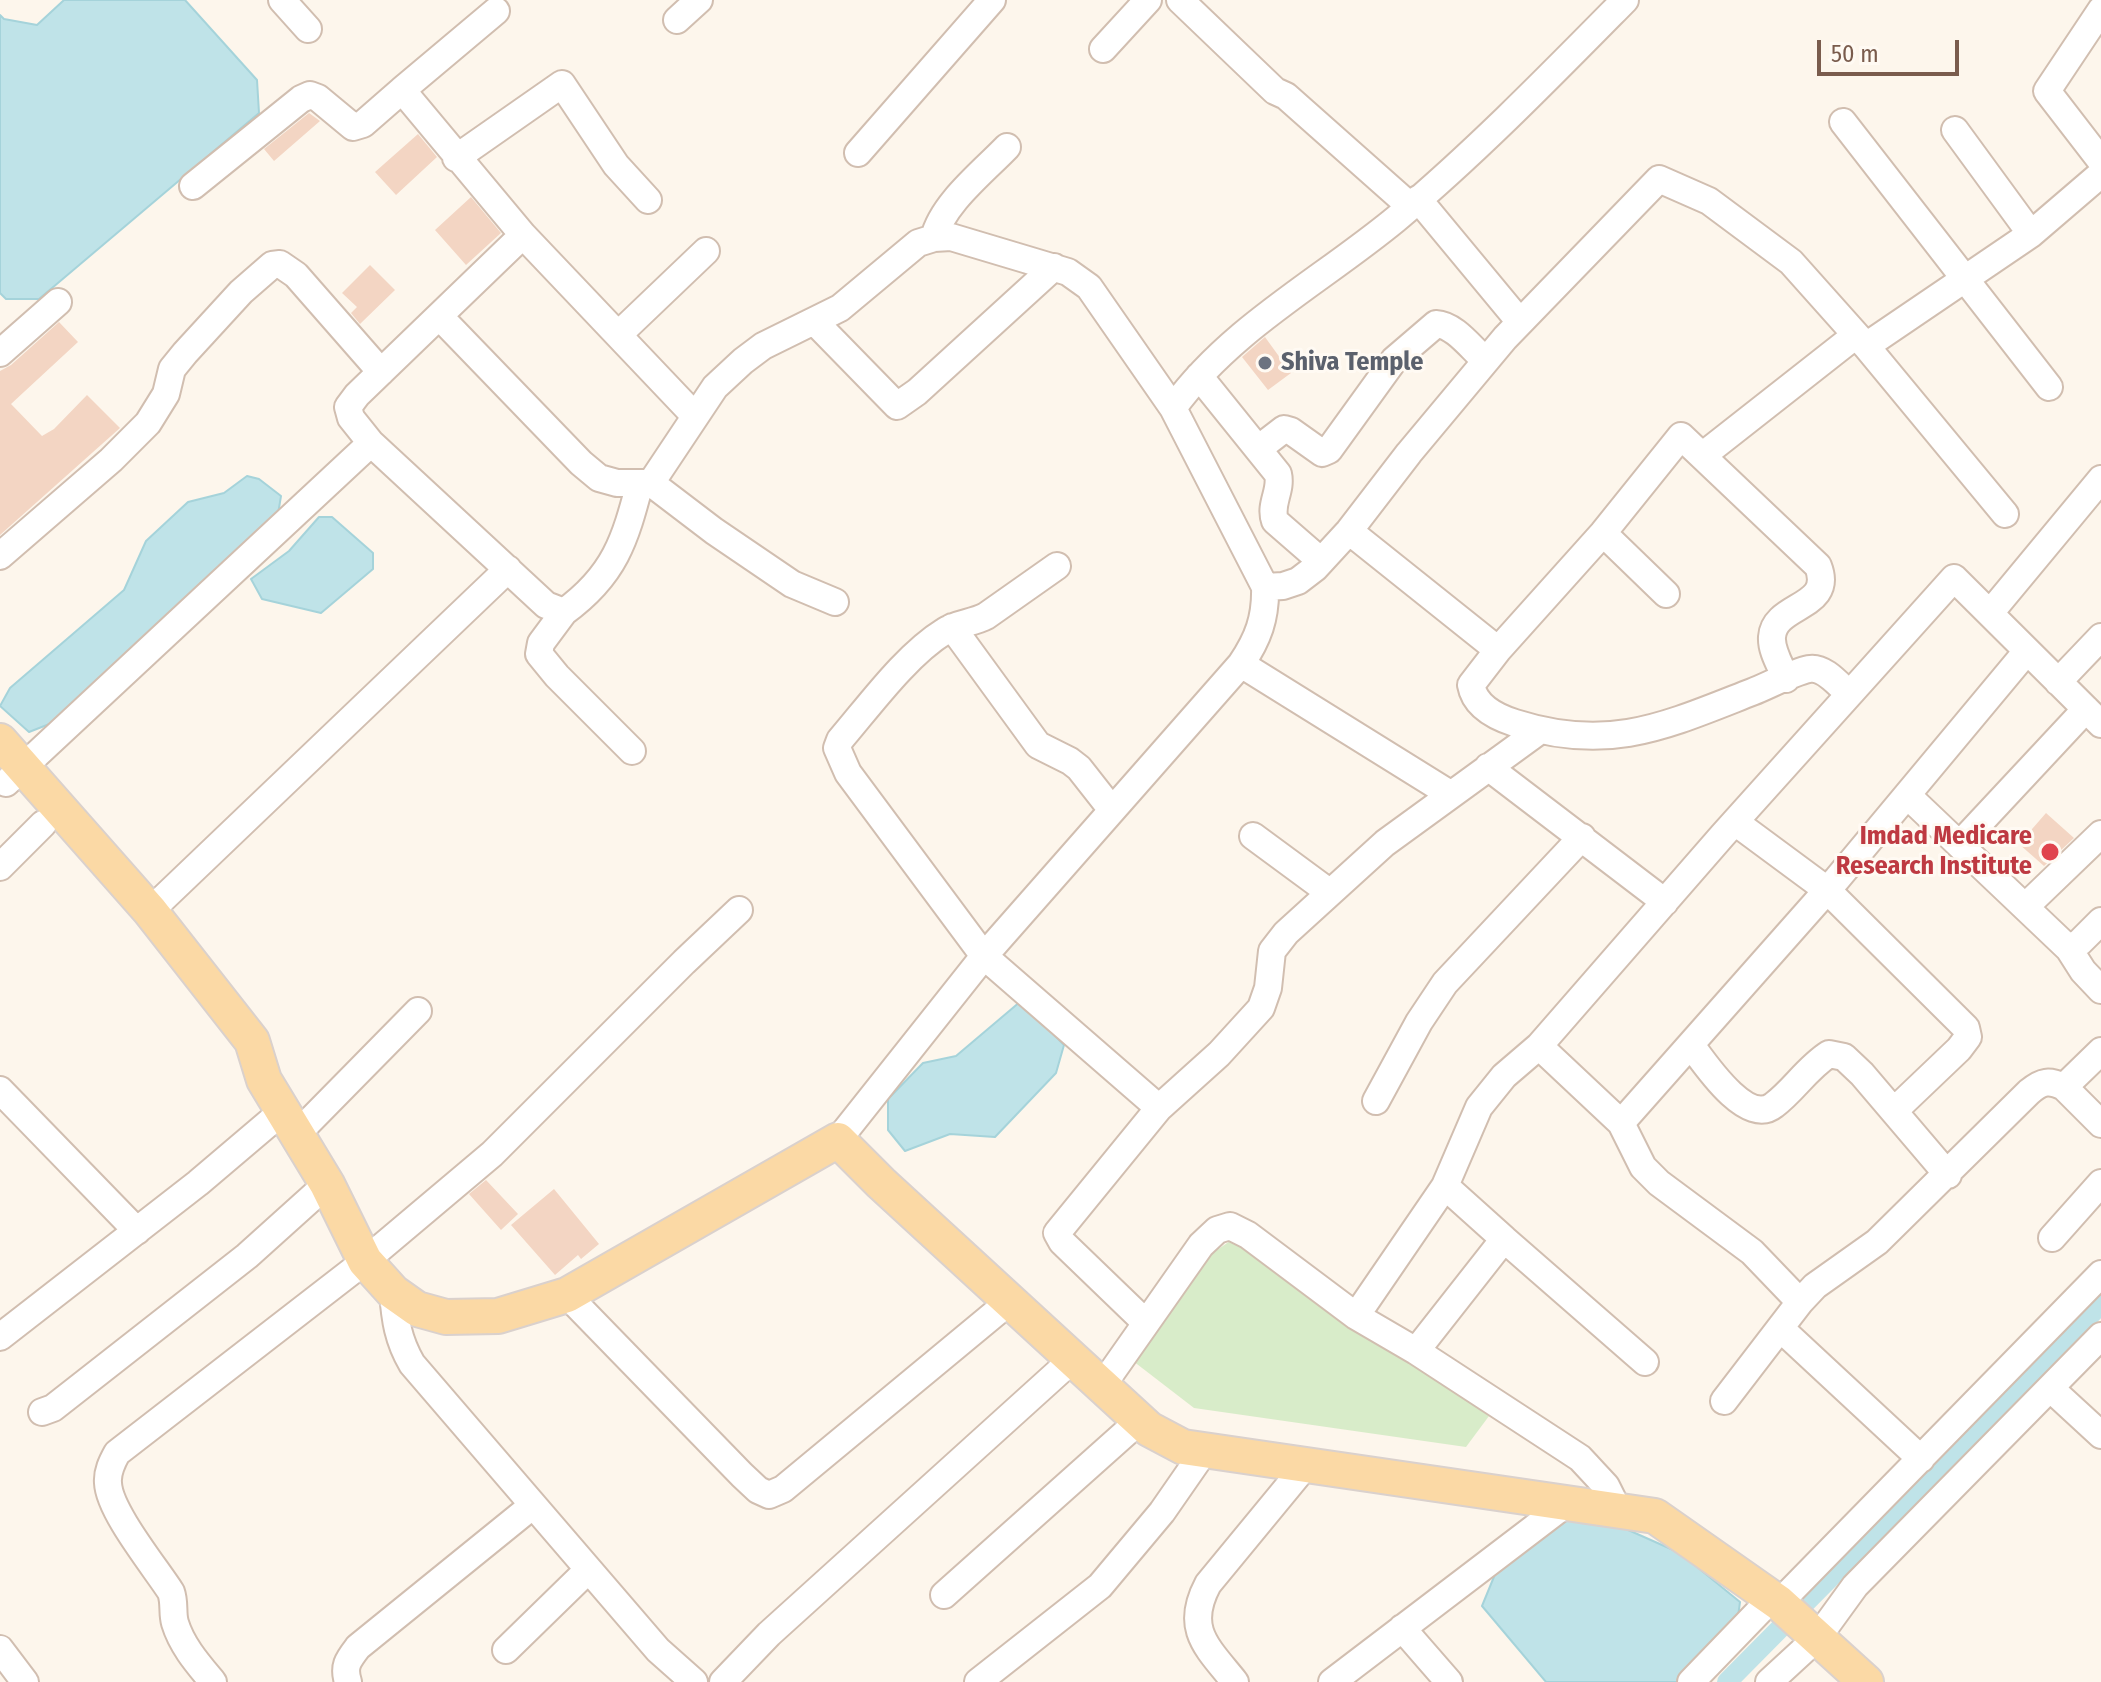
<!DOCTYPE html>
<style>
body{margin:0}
#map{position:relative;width:2101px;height:1682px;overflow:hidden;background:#fdf6ec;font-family:"Fira Sans Condensed",sans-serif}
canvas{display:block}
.scale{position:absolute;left:1817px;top:40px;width:142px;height:36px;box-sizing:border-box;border:4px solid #7a5c4d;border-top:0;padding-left:10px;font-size:24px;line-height:28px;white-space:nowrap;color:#7a5c4d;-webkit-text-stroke:6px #fffaf3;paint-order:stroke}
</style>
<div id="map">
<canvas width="2101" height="1682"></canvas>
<div class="scale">50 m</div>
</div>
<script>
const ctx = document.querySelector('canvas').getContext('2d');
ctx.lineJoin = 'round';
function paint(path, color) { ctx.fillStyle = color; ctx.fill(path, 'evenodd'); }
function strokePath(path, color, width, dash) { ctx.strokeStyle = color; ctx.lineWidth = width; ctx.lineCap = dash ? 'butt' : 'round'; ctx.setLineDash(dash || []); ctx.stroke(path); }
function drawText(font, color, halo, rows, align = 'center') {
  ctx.font = font + ' "Fira Sans Condensed",sans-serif'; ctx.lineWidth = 6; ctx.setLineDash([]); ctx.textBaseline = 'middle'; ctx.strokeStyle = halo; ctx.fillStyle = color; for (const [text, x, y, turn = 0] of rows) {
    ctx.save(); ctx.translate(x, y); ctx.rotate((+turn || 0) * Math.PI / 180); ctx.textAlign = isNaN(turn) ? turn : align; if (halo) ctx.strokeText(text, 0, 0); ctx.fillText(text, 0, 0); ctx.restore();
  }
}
paint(new Path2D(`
 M1233,1239L1489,1416L1466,1447L1194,1408L1133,1361L1204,1259Z`), '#d8ecc9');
const water = new Path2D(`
 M64,0H185L257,80L259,113L39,299H6L0,293V15L4,19L37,25Z
 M247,476L259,479L281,496L278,514L52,723L29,732L0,706L10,688L124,590L146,541L188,502L224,493Z
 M319,517H332L373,553V569L321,613L262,599L251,579L289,551Z
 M1021,1001L1064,1045L1056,1073L995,1137L950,1134L905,1151L888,1130V1099L923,1063L956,1056Z
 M1563,1516L1626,1529L1680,1553L1740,1602L1737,1624L1679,1682H1546L1482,1606L1498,1567Z`);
paint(water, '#bfe3e8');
strokePath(water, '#a5d3da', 2);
strokePath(new Path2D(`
 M1727,1682L2101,1304`), '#bfe3e8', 20);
paint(new Path2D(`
 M309,113L320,121L274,161L264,149Z
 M418,134L437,157L396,195L375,172Z
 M471,197L501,233L466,265L435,230Z
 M370,265L395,290L360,324L351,313L357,307L342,293Z
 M59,322L78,342L11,404L42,436L54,429L87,395L120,428L0,535V371L11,365Z
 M1265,337L1291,373L1268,390L1242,357Z
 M2046,813L2074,838L2044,866L2019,844Z
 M486,1180L518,1214L501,1230L469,1194Z
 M554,1189L599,1244L581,1259L578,1255L555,1275L511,1225Z`), '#f3d5c3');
const minor = new Path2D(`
 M282,0L308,29
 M1180,0L1275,91L1286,96L1410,206
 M2101,10L2047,91L2101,161
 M496,11L402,90L523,235
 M677,20L699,0
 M1103,49L1148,0
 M1843,122L2049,387
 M1955,130L2031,234
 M858,153L992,0
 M456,158L562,84L616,165L648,200
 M193,186L301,99L310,95L318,98L353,127L363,124L402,90
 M1418,199L1520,322
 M934,238C942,204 983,172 1007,147
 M439,316L581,463L599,478L617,483H651L714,531L792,584L835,602
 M814,321L897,406L917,392L1054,267
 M618,335L706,251
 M1866,346L2031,234L2101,174
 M0,353L58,302
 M1199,376L1278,474C1282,491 1269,504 1275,521L1321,561
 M1173,408C1231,328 1321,281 1396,219C1477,151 1551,75 1625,0
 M1258,449L1284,429L1291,431L1322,453L1329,450L1394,360L1436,324C1455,325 1471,348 1485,360
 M1702,456L1856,335
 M640,483C625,540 615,575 564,612L546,605L371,443L351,418L348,407L357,395L523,235L695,416
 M651,483L715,387L743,361L763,346L840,308L918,243L934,238L951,237L1068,272L1089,287L1173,408L1265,587C1266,618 1258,639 1241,664L984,956L838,1140
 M1349,531L1498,650
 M1603,533L1666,594
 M0,556L111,460L148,423L166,394L172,369L185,353L241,292L272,265L280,264L296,275L381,372
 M1057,566L986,616C973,623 957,623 945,631C906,655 870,705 840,740L837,748L848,773L984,956L1159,1108
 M1265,587L1283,586L1298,581L1315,568L1349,531L1409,453L1505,338L1659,179L1709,201L1791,262L1866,346L2005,514
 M564,612L541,643L539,654L557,676L632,751
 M1990,613L2101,479
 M952,627L1038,745L1070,761L1079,768L1112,810
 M1241,664L1450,794
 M1786,679C1781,666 1771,651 1772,637C1774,603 1835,609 1818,566L1681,436L1603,533L1498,650L1471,685C1475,707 1496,717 1515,723C1609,753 1665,726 1752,692C1768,686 1793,672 1809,669C1824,666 1839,685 1849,694
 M2058,682L2101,637
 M1488,767L1665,902
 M6,783L371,443
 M1907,795L2069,949L2080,942L2101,921
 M1735,822L1827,890L1966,1028L1968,1037L1959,1049L1894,1111
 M1253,836L1329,892
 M1960,844L2086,709
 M0,867L43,824
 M2025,907L2101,834
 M150,911L508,569
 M2069,949L2083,971L2101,990
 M1691,1045C1705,1064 1747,1127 1774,1105C1794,1090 1807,1068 1829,1054L1844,1057L1862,1074L1948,1175
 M2064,1087L2101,1124
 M0,1090L137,1231
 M1376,1101L1419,1022L1445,983L1582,837
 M1621,1123L1837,879L2027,651
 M297,1134L418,1011
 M1445,1186L1479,1107L1504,1076L1539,1046
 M2052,1238L2101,1183
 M393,1292C395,1320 398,1340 412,1364L658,1650L694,1682
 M567,1295L742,1475L758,1490L769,1495L783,1489L1010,1301
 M1800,1302L1815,1286L1877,1242L2029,1092C2042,1081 2049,1080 2064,1087L2101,1051
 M1356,1316L1445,1186L1504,1239
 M1145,1322L1062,1242L1057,1233L1159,1108L1219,1054L1261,1008L1268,988L1272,951L1286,933L1385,843L1539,731
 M0,1337L198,1183L284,1110
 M1102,1386L1201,1245L1217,1230L1230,1226L1248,1235L1356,1316L1416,1351
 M2050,1388L2101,1435
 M1724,1401L1780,1328
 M42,1412L53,1408L247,1256L327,1184
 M1921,1459L1780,1328L1800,1302L1752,1252L1659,1183L1643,1167L1621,1123L1539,1046L1722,836L1954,578L2101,724
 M1618,1510L1606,1486L1580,1458L1416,1351L1504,1239L1645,1362
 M944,1595L1139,1421
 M1779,1603L2101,1274
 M1402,1628L1449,1682
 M0,1649L25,1682
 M506,1650L588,1570
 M213,1682C198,1664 182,1646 175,1623C172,1613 175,1603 171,1592C155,1567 109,1511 108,1483C107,1472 112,1462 117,1453L365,1261L492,1154L684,962L739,910
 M348,1682C343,1666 348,1660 358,1647L532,1506
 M723,1682L769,1634L1073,1359
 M978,1682L1100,1586L1162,1512L1205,1450
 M1235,1682C1207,1647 1184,1629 1208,1584L1306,1465
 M1332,1682L1567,1503
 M1691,1682L1772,1598
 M1769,1682L1818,1637L1855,1586L2101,1336`);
const major = new Path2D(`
 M0,741L150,911L252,1041L264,1080L327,1184L365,1261L393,1292L417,1309L446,1317L498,1316L567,1295L838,1140L881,1183L1149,1429L1183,1447L1655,1516L1779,1603L1866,1682`);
strokePath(minor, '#d1beb0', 30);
strokePath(major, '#dad1cd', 38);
strokePath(minor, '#fff', 26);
strokePath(major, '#fbd9a5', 34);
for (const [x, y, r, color] of [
 [1265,363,8,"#6b7280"],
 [2050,852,10,"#e0444e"]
]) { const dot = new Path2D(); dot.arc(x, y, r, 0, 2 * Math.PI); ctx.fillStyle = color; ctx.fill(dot); strokePath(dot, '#fffaf3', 3); }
drawText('bold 26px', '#5b616d', '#fffaf3', [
 ["Shiva Temple",1281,363]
], 'left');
drawText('bold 26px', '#be3a42', '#fffaf3', [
 ["Imdad Medicare",2032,837],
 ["Research Institute",2032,867]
], 'right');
</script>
